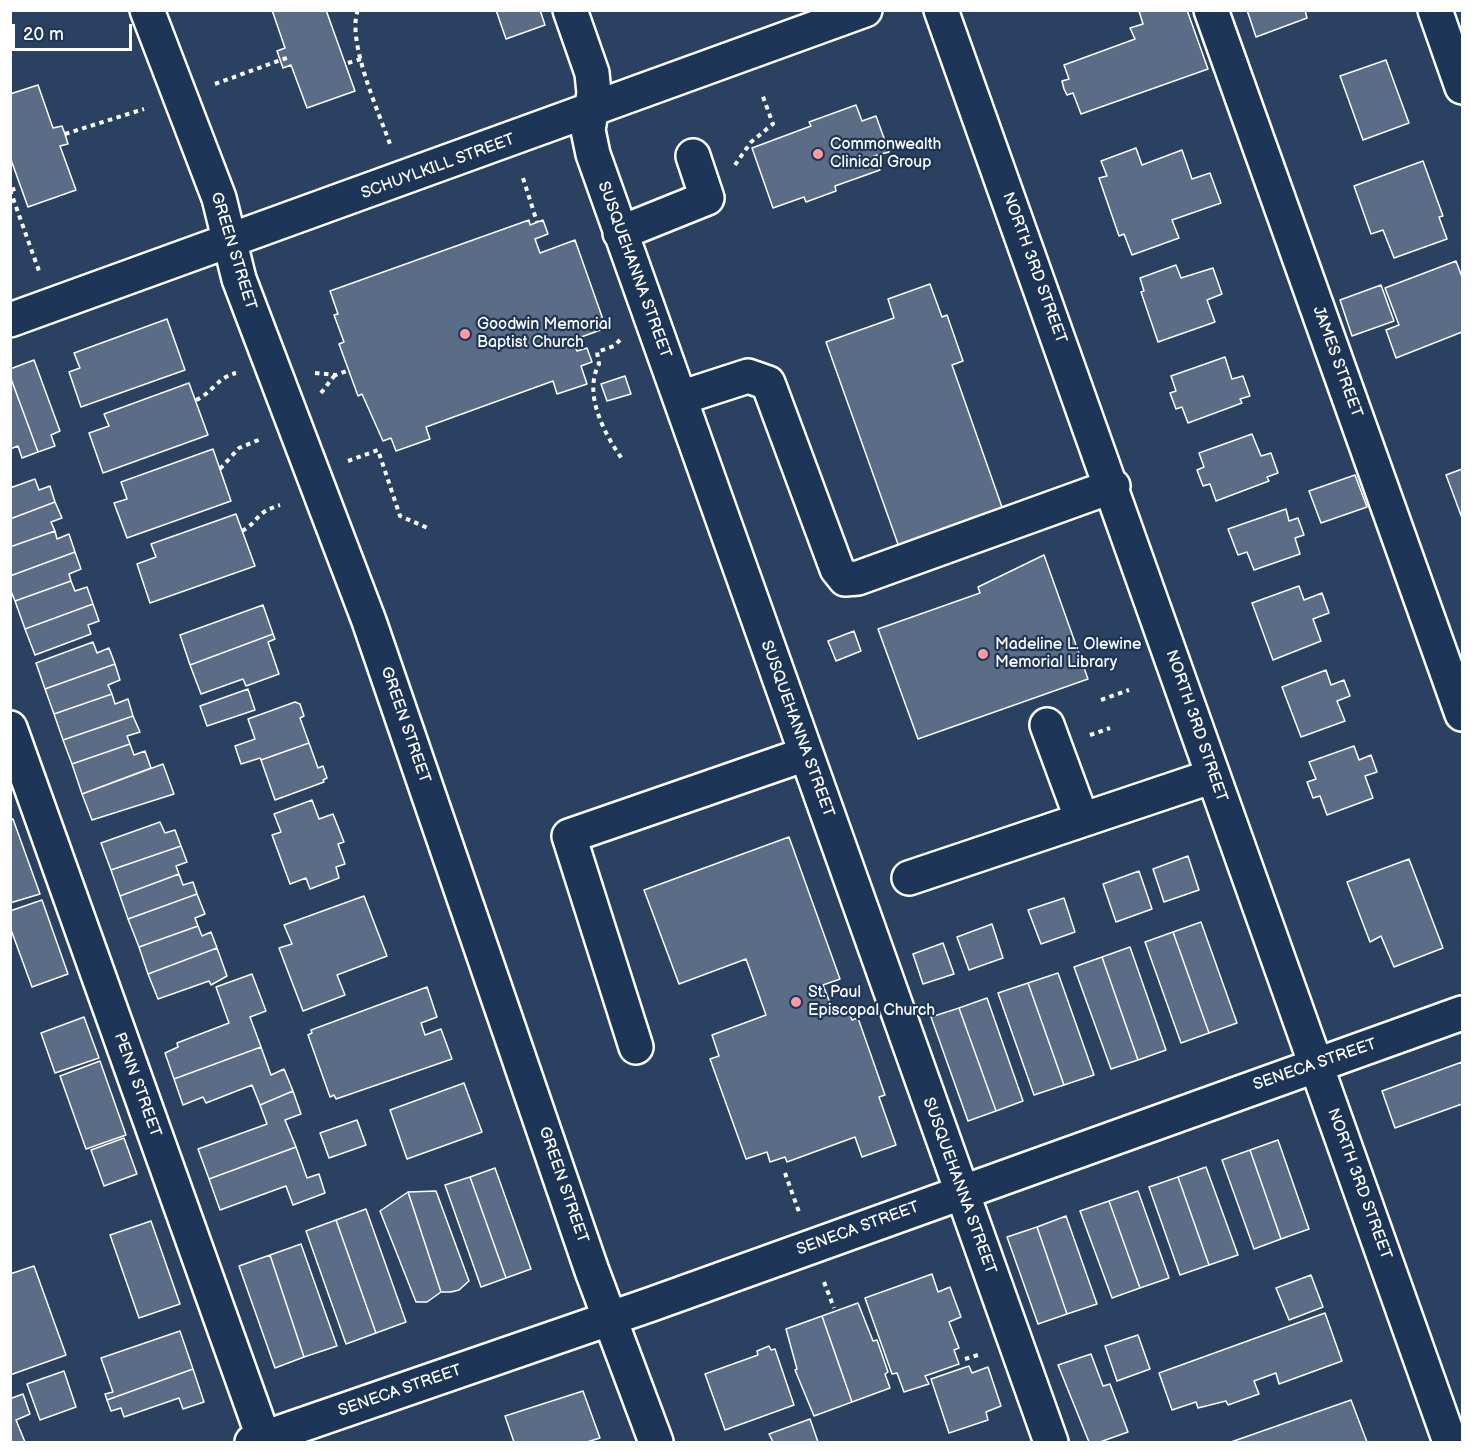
<!DOCTYPE html>
<style>
body{margin:0}
#map{position:relative;width:1473px;height:1453px;overflow:hidden;background:#2a4161;font-family:"Balsamiq Sans",sans-serif}
canvas{display:block}
.frame{position:absolute;inset:0;border:12px solid #fff;pointer-events:none}
.scale{position:absolute;left:12px;top:24px;width:120px;height:27px;box-sizing:border-box;border:3px solid #fff;border-top:0;padding-left:8px;font-size:18px;line-height:21px;white-space:nowrap;color:#fff;-webkit-text-stroke:4px #1d3557;paint-order:stroke}
</style>
<div id="map">
<canvas width="1473" height="1453"></canvas>
<div class="frame"></div>
<div class="scale">20 m</div>
</div>
<script>
const ctx = document.querySelector('canvas').getContext('2d');
ctx.lineJoin = 'round';
function paint(path, color) { ctx.fillStyle = color; ctx.fill(path, 'evenodd'); }
function strokePath(path, color, width, dash) { ctx.strokeStyle = color; ctx.lineWidth = width; ctx.lineCap = dash ? 'butt' : 'round'; ctx.setLineDash(dash || []); ctx.stroke(path); }
function drawText(font, color, halo, rows, align = 'center') {
  ctx.font = font + ' "Balsamiq Sans",sans-serif'; ctx.lineWidth = 4.5; ctx.setLineDash([]); ctx.textBaseline = 'middle'; ctx.strokeStyle = halo; ctx.fillStyle = color; for (const [text, x, y, turn = 0] of rows) {
    ctx.save(); ctx.translate(x, y); ctx.rotate((+turn || 0) * Math.PI / 180); ctx.textAlign = isNaN(turn) ? turn : align; if (halo) ctx.strokeText(text, 0, 0); ctx.fillText(text, 0, 0); ctx.restore();
  }
}
const building = new Path2D(`
 M272,10H326L355,91L307,108L291,65L283,68L277,51L285,48Z
 M496,10H540L545,25L506,39Z
 M1187,10L1208,69L1081,114L1073,93L1067,95L1064,89L1062,81L1069,79L1064,65L1135,39L1130,28L1143,24L1139,11Z
 M1247,10H1305L1307,18L1256,37Z
 M1386,60L1409,123L1363,140L1340,76Z
 M38,85L53,128L62,126L65,134L68,144L60,146L76,190L28,207L10,157V94Z
 M856,105L862,121L876,116L889,152L874,156L880,170L835,186L836,191L806,202L804,197L773,208L752,148L811,126L809,122Z
 M1136,148L1142,165L1182,150L1192,179L1210,173L1221,203L1172,220L1179,238L1132,255L1124,234L1119,236L1099,178L1107,176L1101,161Z
 M1423,161L1443,216L1439,217L1447,239L1394,258L1383,230L1371,234L1354,186Z
 M529,220L530,225L543,220L548,234L535,239L540,253L575,240L606,328L573,340L577,351L587,348L592,362L581,366L587,384L557,394L553,381L426,427L430,439L396,451L391,438L383,441L362,394L358,396L339,344L344,342L334,315L338,314L330,291Z
 M1456,261L1462,277V332L1396,358L1386,330L1399,325L1385,288Z
 M1176,265L1181,278L1213,268L1222,294L1207,300L1215,322L1158,342L1141,292L1144,291L1140,278Z
 M930,284L942,317L947,315L963,361L952,365L1003,510L899,547L826,342L894,318L888,299Z
 M1381,285L1394,321L1352,336L1340,300Z
 M167,319L185,370L81,407L69,372L80,368L74,353Z
 M1225,357L1232,379L1243,376L1250,396L1240,399L1242,403L1188,423L1182,407L1176,409L1170,393L1176,391L1171,376Z
 M34,360L60,431L51,435L55,446L38,452L10,376V369Z
 M10,376L38,452L22,458L18,446L10,449Z
 M625,376L631,394L607,401L601,384Z
 M189,383L208,435L103,473L89,433L109,426L104,414Z
 M1252,434L1261,456L1271,453L1278,473L1267,477L1269,481L1216,501L1210,484L1203,486L1197,470L1204,467L1199,453Z
 M213,449L231,501L127,538L114,503L127,499L121,482Z
 M1462,469V518L1446,475Z
 M1355,475L1367,507L1321,523L1309,491Z
 M35,479L39,490L50,486L55,502L10,519V488Z
 M55,502L62,518L51,522L55,531L10,547V519Z
 M1286,509L1289,521L1298,518L1304,535L1295,538L1300,554L1254,570L1247,552L1238,555L1228,529Z
 M236,514L255,566L150,603L137,564L156,557L151,544Z
 M55,531L57,539L69,534L75,552L10,576V547Z
 M75,552L81,569L69,574L71,581L15,601L10,589V576Z
 M1044,555L1088,679L918,739L878,629L980,593L978,587Z
 M71,581L75,591L87,587L93,604L25,629L15,601Z
 M1299,586L1304,600L1322,593L1329,613L1313,619L1321,641L1273,660L1252,603Z
 M93,604L99,621L88,625L91,634L35,655L25,629Z
 M263,605L273,634L190,665L180,635Z
 M854,631L861,651L836,661L828,641Z
 M273,634L275,639L268,642L279,674L246,686L243,679L201,694L190,665Z
 M93,642L97,653L109,648L115,664L45,689L36,663Z
 M115,664L120,680L108,685L112,694L54,714L45,689Z
 M1326,670L1331,685L1344,680L1350,696L1337,701L1345,721L1301,737L1282,687Z
 M248,689L255,710L207,726L200,706Z
 M112,694L115,704L128,699L133,716L63,740L54,714Z
 M295,702L300,704L304,716L300,718L309,743L261,760L260,758L241,764L235,746L255,739L248,719Z
 M133,716L140,732L127,736L130,744L72,764L63,740Z
 M309,743L318,768L323,766L327,778L323,780L324,782L275,800L261,760Z
 M130,744L134,755L145,751L151,768L82,794L72,764Z
 M1354,746L1359,760L1371,755L1377,772L1365,776L1373,798L1327,815L1320,796L1313,798L1307,782L1316,779L1309,762Z
 M163,764L174,794L92,820L82,794Z
 M312,800L319,819L333,814L344,842L338,844L345,864L336,867L339,878L310,889L306,878L290,884L272,835L281,832L274,814Z
 M13,819L40,894L10,903V820Z
 M160,822L165,833L175,830L181,846L111,870L101,843Z
 M789,837L840,979L823,985L834,1013L847,1008L852,1020L858,1018L885,1095L879,1097L896,1145L862,1157L855,1137L787,1162L785,1157L770,1162L767,1152L746,1159L710,1059L719,1056L712,1035L766,1015L746,959L679,984L644,890Z
 M181,846L187,862L176,866L179,874L120,896L111,870Z
 M1188,856L1199,890L1164,902L1153,869Z
 M1409,859L1443,948L1394,967L1381,936L1370,942L1347,882Z
 M1139,871L1152,909L1116,922L1103,884Z
 M179,874L183,885L193,882L197,894L128,919L120,896Z
 M197,894L205,914L195,918L198,926L139,947L128,919Z
 M364,896L387,956L337,975L345,995L303,1011L279,948L292,944L284,925Z
 M1064,898L1075,932L1041,944L1028,910Z
 M42,900L68,974L32,987L10,927V911Z
 M1201,922L1237,1023L1209,1033L1173,932Z
 M992,924L1003,958L969,970L957,937Z
 M198,926L202,936L211,932L217,948L148,974L139,947Z
 M1173,932L1209,1033L1181,1043L1145,942Z
 M943,943L954,974L923,984L913,954Z
 M1130,947L1166,1050L1138,1060L1102,957Z
 M217,948L227,976L211,985L209,981L158,999L148,974Z
 M1102,957L1138,1060L1111,1069L1074,967Z
 M1058,973L1094,1075L1064,1085L1028,983Z
 M252,974L266,1011L250,1017L261,1047L174,1079L165,1053L178,1047L177,1043L229,1023L216,987Z
 M1028,983L1064,1085L1034,1095L998,993Z
 M427,987L437,1017L421,1023L425,1035L441,1029L452,1059L336,1099L334,1095L330,1097L308,1035L312,1033L311,1030Z
 M987,998L1023,1101L996,1111L959,1008Z
 M959,1008L996,1111L968,1121L931,1017Z
 M84,1017L99,1058L55,1073L41,1033Z
 M261,1047L271,1075L284,1069L293,1091L260,1105L252,1085L206,1103L203,1097L183,1105L174,1079Z
 M100,1061L126,1135L86,1149L60,1076Z
 M1462,1062V1104L1395,1128L1382,1091Z
 M464,1083L482,1132L407,1159L390,1110Z
 M293,1091L301,1114L285,1120L296,1147L209,1179L198,1149L267,1124L260,1105Z
 M357,1120L366,1145L329,1158L320,1133Z
 M124,1138L137,1174L104,1186L91,1150Z
 M1278,1140L1309,1229L1281,1239L1250,1150Z
 M296,1147L307,1178L319,1174L325,1193L293,1205L286,1186L220,1210L209,1179Z
 M1250,1150L1281,1239L1254,1249L1222,1160Z
 M1206,1167L1238,1255L1209,1265L1178,1177Z
 M495,1168L531,1269L506,1278L470,1177Z
 M470,1177L506,1278L481,1287L445,1185Z
 M1178,1177L1209,1265L1180,1275L1149,1187Z
 M436,1191L469,1281L459,1290L451,1292H441L408,1192Z
 M1138,1191L1169,1278L1140,1288L1109,1201Z
 M408,1192L441,1292L427,1302H416L380,1211Z
 M1109,1201L1140,1288L1112,1298L1080,1211Z
 M366,1209L406,1322L376,1333L336,1220Z
 M1066,1216L1097,1304L1067,1314L1037,1227Z
 M336,1220L376,1333L346,1344L306,1231Z
 M151,1221L180,1304L139,1318L110,1235Z
 M1037,1227L1067,1314L1038,1324L1007,1237Z
 M301,1244L337,1346L304,1357L270,1255Z
 M270,1255L304,1357L275,1368L239,1266Z
 M34,1266L66,1355L10,1375V1274Z
 M932,1274L938,1292L950,1287L961,1317L949,1322L959,1348L954,1350L959,1364L925,1376L929,1384L904,1392L897,1373L892,1374L865,1298Z
 M1311,1275L1323,1307L1289,1320L1276,1288Z
 M858,1303L873,1341L877,1340L888,1372L885,1374L890,1388L852,1402L822,1316Z
 M1325,1313L1342,1361L1279,1384L1276,1373L1254,1381L1259,1394L1228,1405L1226,1401L1198,1408L1196,1402L1172,1410L1159,1373Z
 M822,1316L852,1402L814,1416L795,1370L797,1369L786,1329Z
 M180,1331L193,1369L107,1400L105,1394L113,1392L101,1358Z
 M1138,1335L1150,1369L1117,1381L1105,1346Z
 M769,1346L771,1350L775,1349L794,1405L725,1430L705,1374L758,1355L757,1351Z
 M1091,1354L1103,1386L1110,1384L1128,1432L1100,1442H1089L1058,1365Z
 M969,1366L972,1373L988,1367L1001,1406L986,1412L988,1420L949,1433L931,1379Z
 M193,1369L204,1402L183,1409L179,1398L124,1417L121,1408L111,1411L107,1400Z
 M64,1371L76,1407L40,1420L27,1384Z
 M583,1391L600,1438L587,1442H514L505,1416Z
 M23,1394L30,1414L16,1420L25,1442H10V1395L12,1398Z
 M1351,1400L1367,1442H1231Z
 M810,1419L818,1442H773L769,1434Z`);
paint(building, '#5b6c86');
strokePath(building, '#fff', 1.5);
const minor = new Path2D(`
 M147,10L219,198L239,279L369,621L592,1271L656,1442
 M570,10L592,73L594,93L588,130L593,154L1051,1442
 M941,10C1114,487 1281,965 1450,1442
 M1211,10L1462,714
 M1435,10L1462,87
 M620,233L707,198L693,156
 M10,320L865,10
 M680,398L748,376L768,383L837,569L845,579L858,578L1113,486
 M1047,725L1082,820
 M10,728L265,1442
 M909,878L1213,776
 M636,1047L569,836L806,754
 M252,1442L652,1304L1462,1013`);
strokePath(minor, '#fff', 38);
strokePath(new Path2D(`
 M358,10C346,40 379,113 390,144
 M348,63L361,59
 M215,84L289,57
 M65,134L144,109
 M735,165L751,142L773,124L762,94
 M523,178L537,222
 M10,190L39,271
 M11,190L18,188
 M620,340L614,346L597,352L599,364C583,394 604,433 622,459
 M315,373L336,375L349,370
 M321,393L335,375
 M196,400C212,393 218,377 236,373
 M348,461L378,450L400,516L430,529
 M220,469L239,448L261,439
 M242,531C260,521 254,513 280,505
 M1101,700L1129,690
 M1090,735L1110,728
 M785,1173L799,1212
 M824,1282L834,1308
 M965,1359L981,1354`), '#fff', 4, [4.5, 4.5]);
strokePath(minor, '#1d3557', 33);
for (const [x, y, r, color] of [
 [818,154,6,"#ff9aa2"],
 [465,334,6,"#ff9aa2"],
 [983,654,6,"#ff9aa2"],
 [796,1002,6,"#ff9aa2"]
]) { const dot = new Path2D(); dot.arc(x, y, r, 0, 2 * Math.PI); ctx.fillStyle = color; ctx.fill(dot); strokePath(dot, '#1d3557', 2); }
drawText('16px', '#fff', '#1d3557', [
 ["Commonwealth",830,145],
 ["Clinical Group",830,163],
 ["Goodwin Memorial",477,325],
 ["Baptist Church",477,343],
 ["Madeline L. Olewine",995,645],
 ["Memorial Library",995,663],
 ["St. Paul",808,993],
 ["Episcopal Church",808,1011]
], 'left');
drawText('16px', '#fff', '#1d3557', [
 ["SCHUYLKILL STREET",438,167,-20],
 ["GREEN STREET",233,251,73],
 ["NORTH 3RD STREET",1034,268,70],
 ["SUSQUEHANNA STREET",634,270,70],
 ["JAMES STREET",1337,362,70],
 ["GREEN STREET",405,725,71],
 ["NORTH 3RD STREET",1196,726,71],
 ["SUSQUEHANNA STREET",797,729,70],
 ["SENECA STREET",1315,1065,-19],
 ["PENN STREET",137,1085,70],
 ["NORTH 3RD STREET",1359,1184,70],
 ["GREEN STREET",563,1185,71],
 ["SUSQUEHANNA STREET",959,1186,70],
 ["SENECA STREET",858,1229,-20],
 ["SENECA STREET",400,1391,-19]
]);
</script>
